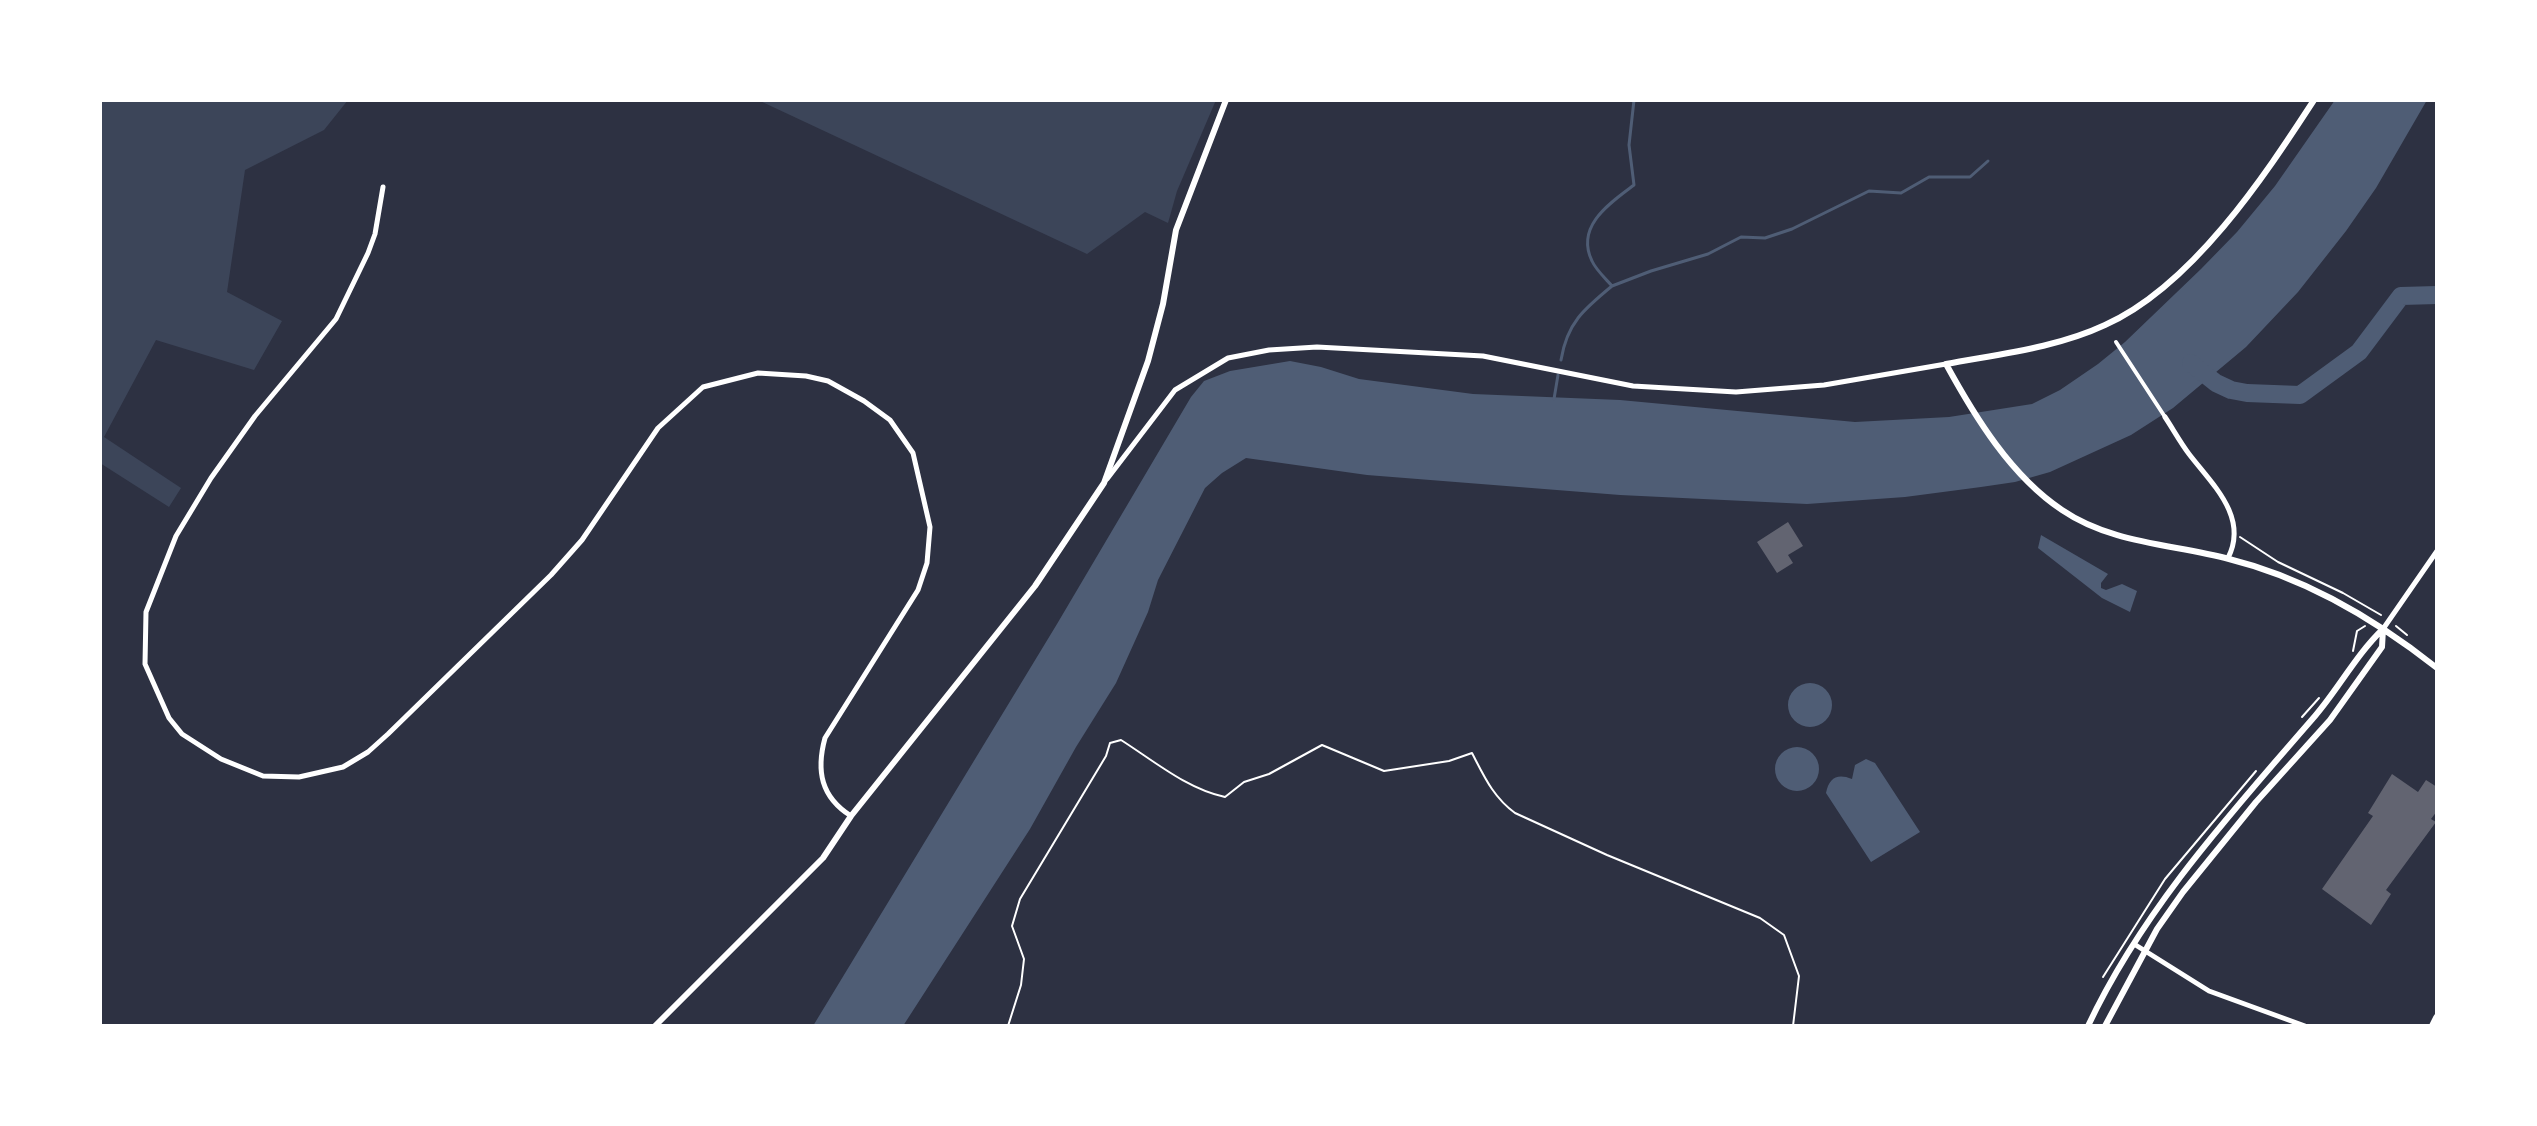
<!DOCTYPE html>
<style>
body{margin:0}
#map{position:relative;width:2537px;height:1126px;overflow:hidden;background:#2d3142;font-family:"Exo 2",sans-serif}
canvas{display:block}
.frame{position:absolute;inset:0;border:102px solid #fff;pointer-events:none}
</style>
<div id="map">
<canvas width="2537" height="1126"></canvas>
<div class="frame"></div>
</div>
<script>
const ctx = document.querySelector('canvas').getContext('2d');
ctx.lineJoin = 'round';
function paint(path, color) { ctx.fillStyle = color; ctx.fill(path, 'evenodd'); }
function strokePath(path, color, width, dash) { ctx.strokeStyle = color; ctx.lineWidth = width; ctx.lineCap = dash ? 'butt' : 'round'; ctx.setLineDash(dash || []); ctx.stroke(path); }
paint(new Path2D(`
 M100,100H348L324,130L245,170L227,292L282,321L254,370L156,340L104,437L181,488L169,507L100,463Z
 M758,100H1216L1177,191L1168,223L1145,212L1087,254Z`), '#3c4559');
paint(new Path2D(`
 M2335,100H2427L2376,188L2346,231L2298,292L2246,347L2173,408L2131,435L2050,472L2015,482L1981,487L1905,497L1807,504L1620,495L1367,475L1246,458L1222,473L1205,488L1158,580L1148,612L1116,683L1076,747L1030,829L903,1026H813L1057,624L1191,397L1204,381L1230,371L1290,361L1321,367L1359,379L1473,394L1620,400L1855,422L1949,417L2032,404L2060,390L2098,364L2125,342L2201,269L2237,232L2275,186Z
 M2041,535L2108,574L2101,583V588L2106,590L2122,584L2137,591L2130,612L2102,598L2038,548Z
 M1788 705a22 22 0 1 1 44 0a22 22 0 1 1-44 0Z
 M1775 769a22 22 0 1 1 44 0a22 22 0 1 1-44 0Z
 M1866,759L1875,763L1920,832L1871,862L1826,793C1829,778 1837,773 1852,779L1855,765Z`), '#4f5d75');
strokePath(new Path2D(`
 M1612,286L1651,271L1708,254L1741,237L1765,238L1792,229L1869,191L1901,193L1929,177H1970L1988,161
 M1561,360C1567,323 1584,309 1612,286C1606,279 1596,270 1592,261C1575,226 1610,203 1634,185L1629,145L1634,100
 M1554,399L1558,375`), '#4f5d75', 3);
strokePath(new Path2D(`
 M2191,363L2216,383L2231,390L2247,393L2300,395L2359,352L2401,296L2437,295`), '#4f5d75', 18);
paint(new Path2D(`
 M1788,522L1803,546L1788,555L1793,563L1777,573L1757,542Z
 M2392,774L2418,792L2426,780L2437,787V811L2431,819L2436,822L2386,890L2391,894L2371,925L2322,889L2373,816L2368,813Z`), '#626471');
strokePath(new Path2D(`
 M2240,537L2278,562L2343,593L2381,615
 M2396,626L2407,635
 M2353,651L2357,631L2365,626
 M2302,717L2319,698
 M2103,977L2165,879L2256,771
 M1008,1026L1021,985L1024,959L1012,926L1020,899L1106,756L1110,743L1121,740C1154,761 1187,789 1225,797L1244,782L1269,774L1322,745L1384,771L1449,761L1472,753C1484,776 1493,797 1515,813L1607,855L1760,918L1784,935L1799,976L1793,1026`), '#fff', 2);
strokePath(new Path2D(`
 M2116,342L2165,417`), '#fff', 4);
strokePath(new Path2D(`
 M383,187L375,234L368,253L336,319L255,416L211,478L176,536L146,612L145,664L169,718L182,734L221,759L263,776L299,777L343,767L368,752L388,734L551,575L582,540L658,428L703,387L758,373L806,376L828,381L864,401L890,420L913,453L930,527L927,563L918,590L825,738C816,771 821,797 851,816
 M2165,417C2173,429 2180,442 2189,454C2212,484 2249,517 2228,558
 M1107,479L1175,390L1228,358L1269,350L1317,347L1483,356L1633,386L1736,392L1824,385L1946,364
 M2383,629L2437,551
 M2134,944L2209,991L2305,1026`), '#fff', 5);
strokePath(new Path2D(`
 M2314,100C2264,177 2192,286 2105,325C2056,348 1999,354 1946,364C1975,417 2011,476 2062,510C2112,544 2173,544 2229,559C2306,578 2375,619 2437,668
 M655,1026L823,858L851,816L1035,586L1104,483L1148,361L1163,304L1176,230L1226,100
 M2088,1026C2143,909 2231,813 2315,716C2339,688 2356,655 2383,629
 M2105,1026L2157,929L2183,892L2256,802L2330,720L2382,647L2383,629`), '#fff', 6);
strokePath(new Path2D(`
 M2433,1026L2437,1018`), '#fff', 8);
</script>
